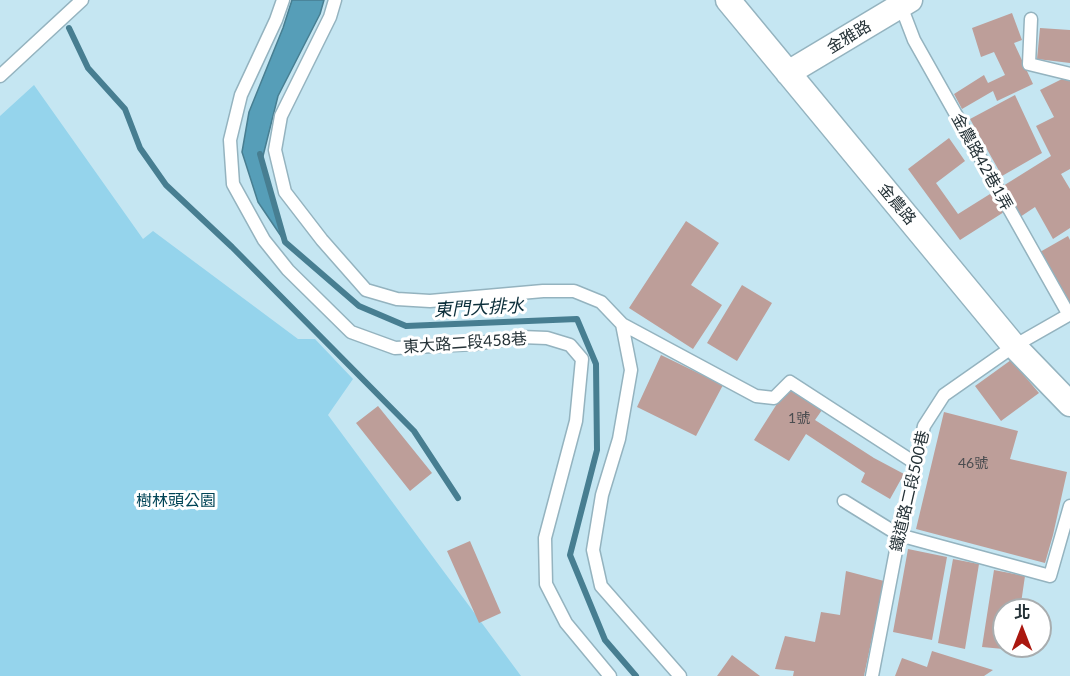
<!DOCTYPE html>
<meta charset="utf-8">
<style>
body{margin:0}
#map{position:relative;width:1070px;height:676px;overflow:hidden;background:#c5e6f2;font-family:Lato,"Noto Sans TC",sans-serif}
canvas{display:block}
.north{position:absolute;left:992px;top:598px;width:60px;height:60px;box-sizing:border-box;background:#fff;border:2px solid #a8adaf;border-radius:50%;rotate:0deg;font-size:16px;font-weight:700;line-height:24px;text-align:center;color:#253237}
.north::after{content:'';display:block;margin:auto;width:21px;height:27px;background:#aa1810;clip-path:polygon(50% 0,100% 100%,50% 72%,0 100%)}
</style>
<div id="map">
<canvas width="1070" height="676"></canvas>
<div class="north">北</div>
</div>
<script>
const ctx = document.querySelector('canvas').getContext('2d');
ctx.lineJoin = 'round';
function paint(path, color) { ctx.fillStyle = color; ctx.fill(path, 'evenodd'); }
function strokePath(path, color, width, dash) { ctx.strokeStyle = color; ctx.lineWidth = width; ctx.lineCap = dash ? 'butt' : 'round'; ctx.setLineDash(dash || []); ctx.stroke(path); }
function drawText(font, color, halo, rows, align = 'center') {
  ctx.font = font + ' Lato,"Noto Sans TC",sans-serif'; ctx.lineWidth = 6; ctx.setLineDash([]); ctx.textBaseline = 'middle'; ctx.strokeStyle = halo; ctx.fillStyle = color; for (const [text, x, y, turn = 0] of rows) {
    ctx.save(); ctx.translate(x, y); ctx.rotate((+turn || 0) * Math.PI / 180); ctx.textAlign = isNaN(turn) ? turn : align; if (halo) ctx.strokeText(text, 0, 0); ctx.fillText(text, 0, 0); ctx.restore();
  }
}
paint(new Path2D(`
 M34,85L143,239L153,231L298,339H315L353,379L328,415L521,676H0V116Z`), '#95d4ec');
const water = new Path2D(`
 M292,0H324L320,14L278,96L262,160L285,242L258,202L242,152L249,112L283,28Z`);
paint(water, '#569eb8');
strokePath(water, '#477e91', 1.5);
strokePath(new Path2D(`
 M69,28L88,68L125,109L140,148L166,185L232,247L414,431L458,498
 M260,154L285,242L359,306L406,326L577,319L596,364L597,450L570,555L605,640L636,676`), '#477e91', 6);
paint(new Path2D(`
 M1012,13L1022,40L1014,43L1033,84L997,101L993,91L962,109L954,94L984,75L988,83L1005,75L994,52L981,57L972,28Z
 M1040,28L1070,30V63L1037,59Z
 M1070,75V169L1061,174L1070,189V228L1053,239L1035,207L1020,217L1003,186L1051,156L1036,126L1054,117L1040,90Z
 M1015,95L1042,153L1002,176L970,119Z
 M949,138L965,161L936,183L958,214L990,194L1004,212L960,240L908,169Z
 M686,221L719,243L691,285L722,305L693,349L629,308Z
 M1068,236L1070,240V307L1040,252Z
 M742,285L772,303L737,361L707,343Z
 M661,355L723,385L696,436L637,407Z
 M1011,360L1039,393L1001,421L975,386Z
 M787,388L822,410L815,420L874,458L904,474L890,499L861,482L865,473L806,434L789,461L754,440Z
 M378,406L432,473L410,491L356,423Z
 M944,412L1018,431L1010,459L1067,472L1053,535L1045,563L916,529Z
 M470,541L501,613L479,623L447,551Z
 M908,549L947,557L932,640L893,632Z
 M953,559L979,564L965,649L938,643Z
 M994,570L1025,576L1020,610H1004V646H1015L1014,650L982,647Z
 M846,571L884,581L864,676H793L794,671L775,669L785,636L815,642L821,612L840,615Z
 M932,651L993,670L984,676H895L902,658L927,667Z
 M732,655L760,676H717Z`), '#bd9e99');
const service = new Path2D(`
 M283,0L276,20L241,95L230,140L233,184L264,240L288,270L351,332L395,348L474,344L521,337L547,338L570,345L582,359L576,421L545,538L546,584L566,623L610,676
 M335,0L330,17L281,116L275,150L285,192L322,240L366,290L397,299L430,301L543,291H574L601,302L622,324L631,370L619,439L602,495L593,550L601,586L680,676
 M901,6L914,40L1069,315
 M1031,19L1029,64L1070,74
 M0,76L82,0
 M622,324L756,396L774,398L790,382L915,463
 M844,501L899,535L1050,576L1070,506
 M872,676L899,535L924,426L944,395L1014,346L1070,314`);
const minor = new Path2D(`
 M728,0L1014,346L1070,404
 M788,73L910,0`);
strokePath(service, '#94b3bf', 15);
strokePath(minor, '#94b3bf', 27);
strokePath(service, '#fff', 12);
strokePath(minor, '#fff', 24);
drawText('14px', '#4b4d50', null, [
 ["1號",799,418],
 ["46號",973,463]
]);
drawText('16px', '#253237', '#fff', [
 ["金雅路",849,37,-31],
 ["金農路42巷1弄",982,162,61],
 ["金農路",897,204,50],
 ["東大路二段458巷",465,343,-4],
 ["鐵道路二段500巷",910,491,-77]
]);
drawText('16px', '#004456', '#fff', [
 ["樹林頭公園",176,501]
]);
drawText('italic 18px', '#0b2e3a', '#fff', [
 ["東門大排水",479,308,-3]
]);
</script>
